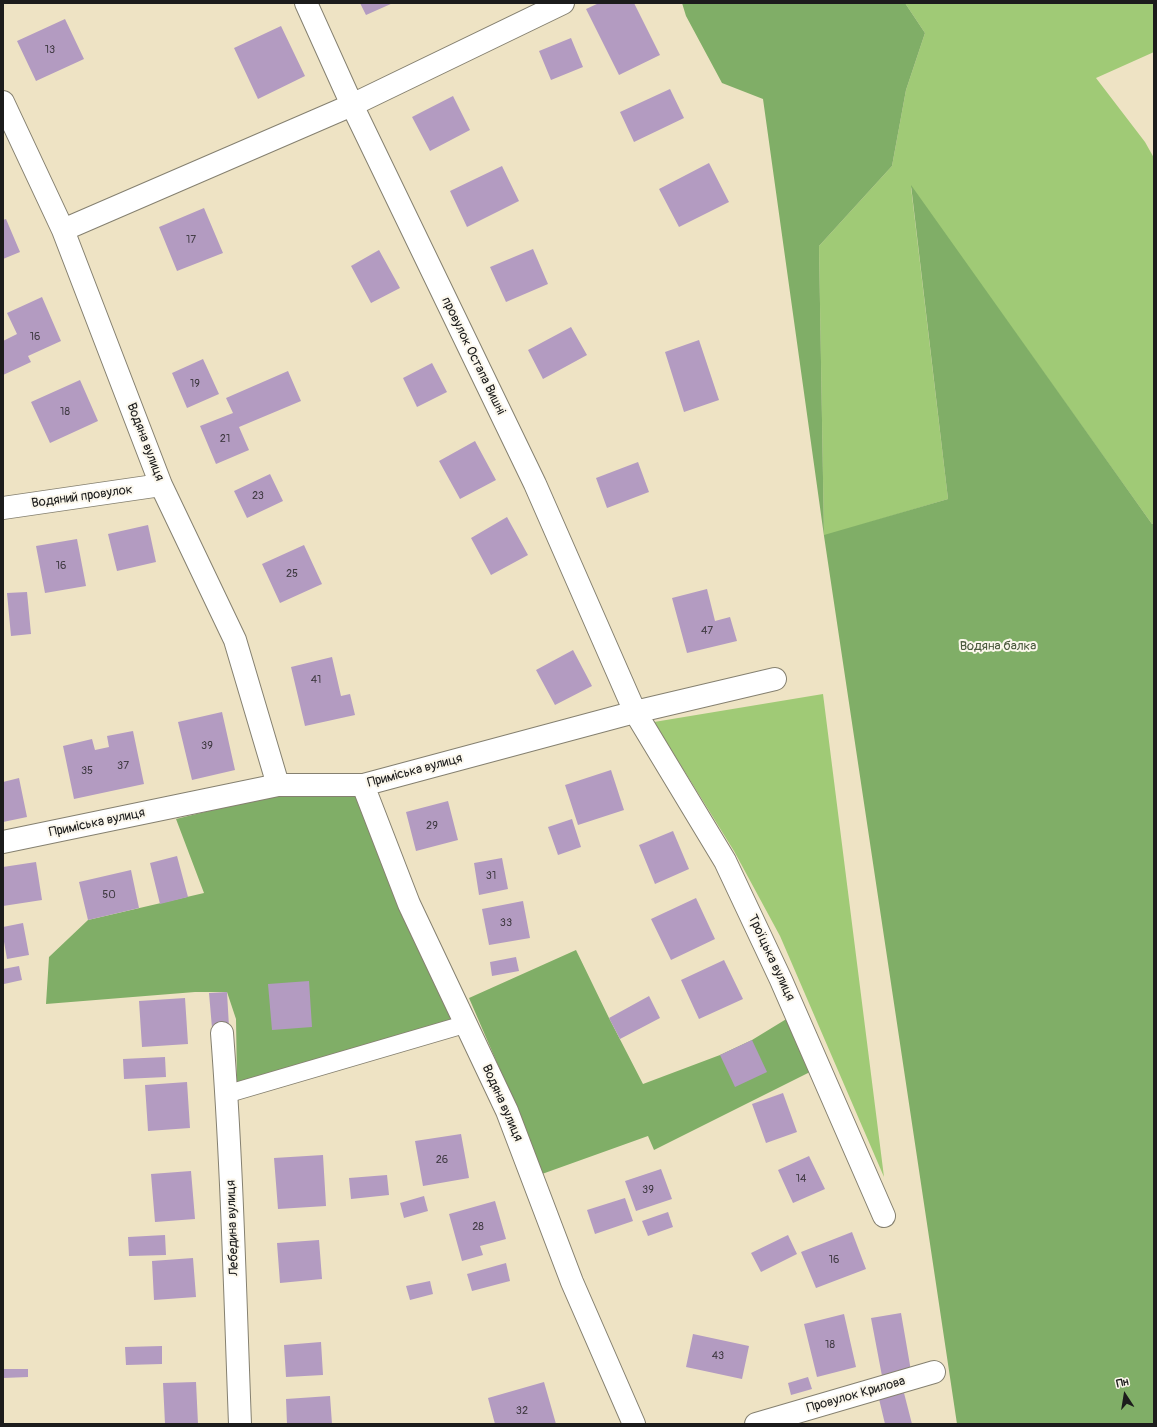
<!DOCTYPE html>
<meta charset="utf-8">
<style>
body{margin:0}
#map{position:relative;width:1157px;height:1427px;overflow:hidden;background:#eee3c4;font-family:Pangolin,sans-serif}
canvas{display:block}
.frame{position:absolute;inset:0;border:4px solid #1c1c1c;pointer-events:none}
.north{position:absolute;left:1105px;top:1375px;width:40px;height:40px;-webkit-text-stroke:3px #fbf7ec;paint-order:stroke;rotate:348deg;font-size:11px;font-weight:700;line-height:16px;text-align:center;color:#1c1c1c}
.north::after{content:'';display:block;margin:auto;width:14px;height:18px;background:#1c1c1c;clip-path:polygon(50% 0,100% 100%,50% 72%,0 100%)}
</style>
<div id="map">
<canvas width="1157" height="1427"></canvas>
<div class="frame"></div>
<div class="north">Пн</div>
</div>
<script>
const ctx = document.querySelector('canvas').getContext('2d');
ctx.lineJoin = 'round';
function paint(path, color) { ctx.fillStyle = color; ctx.fill(path, 'evenodd'); }
function strokePath(path, color, width, dash) { ctx.strokeStyle = color; ctx.lineWidth = width; ctx.lineCap = dash ? 'butt' : 'round'; ctx.setLineDash(dash || []); ctx.stroke(path); }
function drawText(font, color, halo, rows, align = 'center') {
  ctx.font = font + ' Pangolin,sans-serif'; ctx.lineWidth = 4; ctx.setLineDash([]); ctx.textBaseline = 'middle'; ctx.strokeStyle = halo; ctx.fillStyle = color; for (const [text, x, y, turn = 0] of rows) {
    ctx.save(); ctx.translate(x, y); ctx.rotate((+turn || 0) * Math.PI / 180); ctx.textAlign = isNaN(turn) ? turn : align; if (halo) ctx.strokeText(text, 0, 0); ctx.fillText(text, 0, 0); ctx.restore();
  }
}
paint(new Path2D(`
 M905,3H1154V52L1096,78L1145,142L1154,158V523L1152,524L911,187L948,499L824,536L819,246L892,166L906,90L925,33Z
 M823,694L884,1177L780,936L734,851L654,722Z`), '#a0ca76');
paint(new Path2D(`
 M682,3H905L925,33L906,90L892,166L819,246L824,535L948,499L911,185L1152,524L1154,523V1424H957L824,536L763,99L722,83L686,16Z
 M278,794L361,796L454,1019L237,1084L236,1019L227,992H195L46,1004L49,957L88,920L204,893L176,819Z
 M576,950L609,1018L643,1084L720,1055L752,1040L788,1018L812,1071L654,1150L648,1136L542,1174L517,1109L469,998Z`), '#80ae67');
paint(new Path2D(`
 M360,3H393L366,15Z
 M599,3H634L660,55L619,75L586,9Z
 M65,19L84,59L36,81L17,41Z
 M281,26L305,76L258,99L234,48Z
 M571,38L583,67L551,80L539,51Z
 M670,89L684,118L634,142L620,112Z
 M453,96L470,130L430,151L412,117Z
 M709,163L729,202L679,227L659,189Z
 M502,166L519,201L467,227L450,191Z
 M204,208L223,253L177,271L159,227Z
 M6,219L20,252L3,259V220Z
 M533,249L548,284L506,302L490,267Z
 M379,250L400,288L371,303L351,266Z
 M42,297L61,341L28,356L31,362L3,375V341L17,334L7,313Z
 M571,327L587,355L543,379L528,350Z
 M699,340L719,400L684,412L665,352Z
 M203,359L219,394L187,408L172,373Z
 M432,363L447,392L417,407L403,378Z
 M288,371L301,401L239,427L249,450L216,464L200,426L233,413L226,398Z
 M80,380L98,421L50,443L31,402Z
 M475,441L496,480L460,499L439,461Z
 M638,462L649,492L607,508L596,478Z
 M270,474L283,501L247,518L234,491Z
 M507,517L528,555L491,575L471,538Z
 M148,525L156,562L117,571L108,534Z
 M77,539L86,586L45,593L36,546Z
 M304,545L322,584L280,603L262,564Z
 M707,589L715,621L730,617L737,641L687,653L672,598Z
 M27,592L31,634L11,636L7,593Z
 M573,650L592,686L555,705L536,670Z
 M332,657L341,696L350,694L355,715L305,726L291,667Z
 M222,712L235,770L192,780L178,722Z
 M133,731L144,784L74,799L63,746L92,739L95,750L109,747L107,736Z
 M611,770L624,810L578,825L565,785Z
 M19,778L27,817L3,822V782Z
 M448,801L458,840L416,851L406,812Z
 M572,819L581,847L558,855L548,827Z
 M673,831L689,869L655,884L639,845Z
 M177,856L188,897L160,904L150,863Z
 M502,858L508,889L479,895L474,863Z
 M36,862L42,900L3,906V867Z
 M131,870L139,908L88,920L79,882Z
 M696,898L715,939L671,960L651,919Z
 M523,901L530,938L489,945L482,909Z
 M23,923L29,955L7,959L3,936V927Z
 M516,957L519,971L492,976L490,962Z
 M724,960L743,999L699,1019L681,980Z
 M19,966L22,980L4,984L3,969Z
 M309,981L312,1027L272,1030L268,984Z
 M227,992L229,1027L212,1028L209,993Z
 M649,996L660,1018L620,1039L609,1018Z
 M185,998L188,1044L142,1047L139,1001Z
 M752,1040L767,1072L735,1087L720,1055Z
 M165,1057L166,1077L124,1079L123,1059Z
 M187,1082L190,1128L148,1131L145,1085Z
 M783,1093L797,1132L766,1143L752,1104Z
 M461,1134L469,1178L423,1186L415,1141Z
 M323,1155L326,1206L278,1209L274,1158Z
 M809,1156L825,1189L793,1203L778,1170Z
 M661,1169L672,1199L636,1211L625,1181Z
 M191,1171L195,1219L155,1222L151,1174Z
 M387,1175L389,1195L351,1199L349,1178Z
 M424,1196L428,1211L404,1218L400,1203Z
 M625,1198L633,1221L595,1234L587,1210Z
 M495,1201L506,1239L480,1246L483,1255L462,1261L449,1214Z
 M668,1212L673,1227L648,1236L642,1221Z
 M852,1232L866,1269L816,1288L801,1252Z
 M165,1235L166,1255L129,1256L128,1237Z
 M788,1235L797,1254L761,1272L751,1253Z
 M319,1240L322,1279L280,1283L277,1243Z
 M193,1258L196,1297L154,1300L152,1261Z
 M506,1263L510,1281L472,1291L467,1274Z
 M430,1281L433,1294L410,1300L406,1286Z
 M901,1313L911,1371L882,1376L871,1318Z
 M844,1314L856,1367L817,1377L804,1324Z
 M693,1334L749,1346L742,1379L686,1367Z
 M321,1342L323,1375L286,1377L284,1345Z
 M162,1346V1364L126,1365L125,1347Z
 M3,1369H28V1377L3,1378Z
 M808,1377L812,1389L791,1395L788,1383Z
 M196,1382L198,1424H165L163,1383Z
 M544,1382L556,1424H495L488,1398Z
 M904,1393L912,1424H885L879,1399Z
 M330,1396L332,1424H287L286,1399Z`), '#b39bc1');
const lane = new Path2D(`
 M227,1094L466,1024`);
const street = new Path2D(`
 M306,3L352,105L535,484L635,712L725,861L781,980L884,1216
 M3,102L63,230L161,485L235,640L278,785
 M63,230L352,105L563,3
 M3,508L161,485
 M363,785L409,904L507,1111L572,1282L634,1424
 M3,842L278,785H363L635,712L775,679
 M222,1033C232,1163 235,1294 240,1424
 M756,1424L934,1372`);
strokePath(lane, '#858070', 19);
strokePath(street, '#858070', 24);
strokePath(lane, '#fff', 17);
strokePath(street, '#fff', 22);
drawText('11px', '#423c45', null, [
 ["13",50,50],
 ["17",191,240],
 ["16",35,337],
 ["19",195,384],
 ["18",65,412],
 ["21",225,439],
 ["23",258,496],
 ["16",61,566],
 ["25",292,574],
 ["47",707,631],
 ["41",316,680],
 ["39",207,746],
 ["37",123,766],
 ["35",87,771],
 ["29",432,826],
 ["31",491,876],
 ["50",109,895],
 ["33",506,923],
 ["26",442,1160],
 ["14",801,1179],
 ["39",648,1190],
 ["28",478,1227],
 ["16",834,1260],
 ["18",830,1345],
 ["43",718,1356],
 ["32",522,1411]
]);
drawText('13px', '#1c1c1c', '#fbf7ec', [
 ["провулок Остапа Вишні",473,356,64],
 ["Водяна вулиця",145,442,69],
 ["Водяний провулок",82,497,-8],
 ["Приміська вулиця",415,771,-15],
 ["Приміська вулиця",97,823,-12],
 ["Троїцька вулиця",771,958,65],
 ["Водяна вулиця",502,1103,66],
 ["Лебедина вулиця",233,1228,-92],
 ["Провулок Крилова",856,1395,-16]
]);
drawText('13px', '#4a593c', '#fbf7ec', [
 ["Водяна балка",998,647]
]);
</script>
